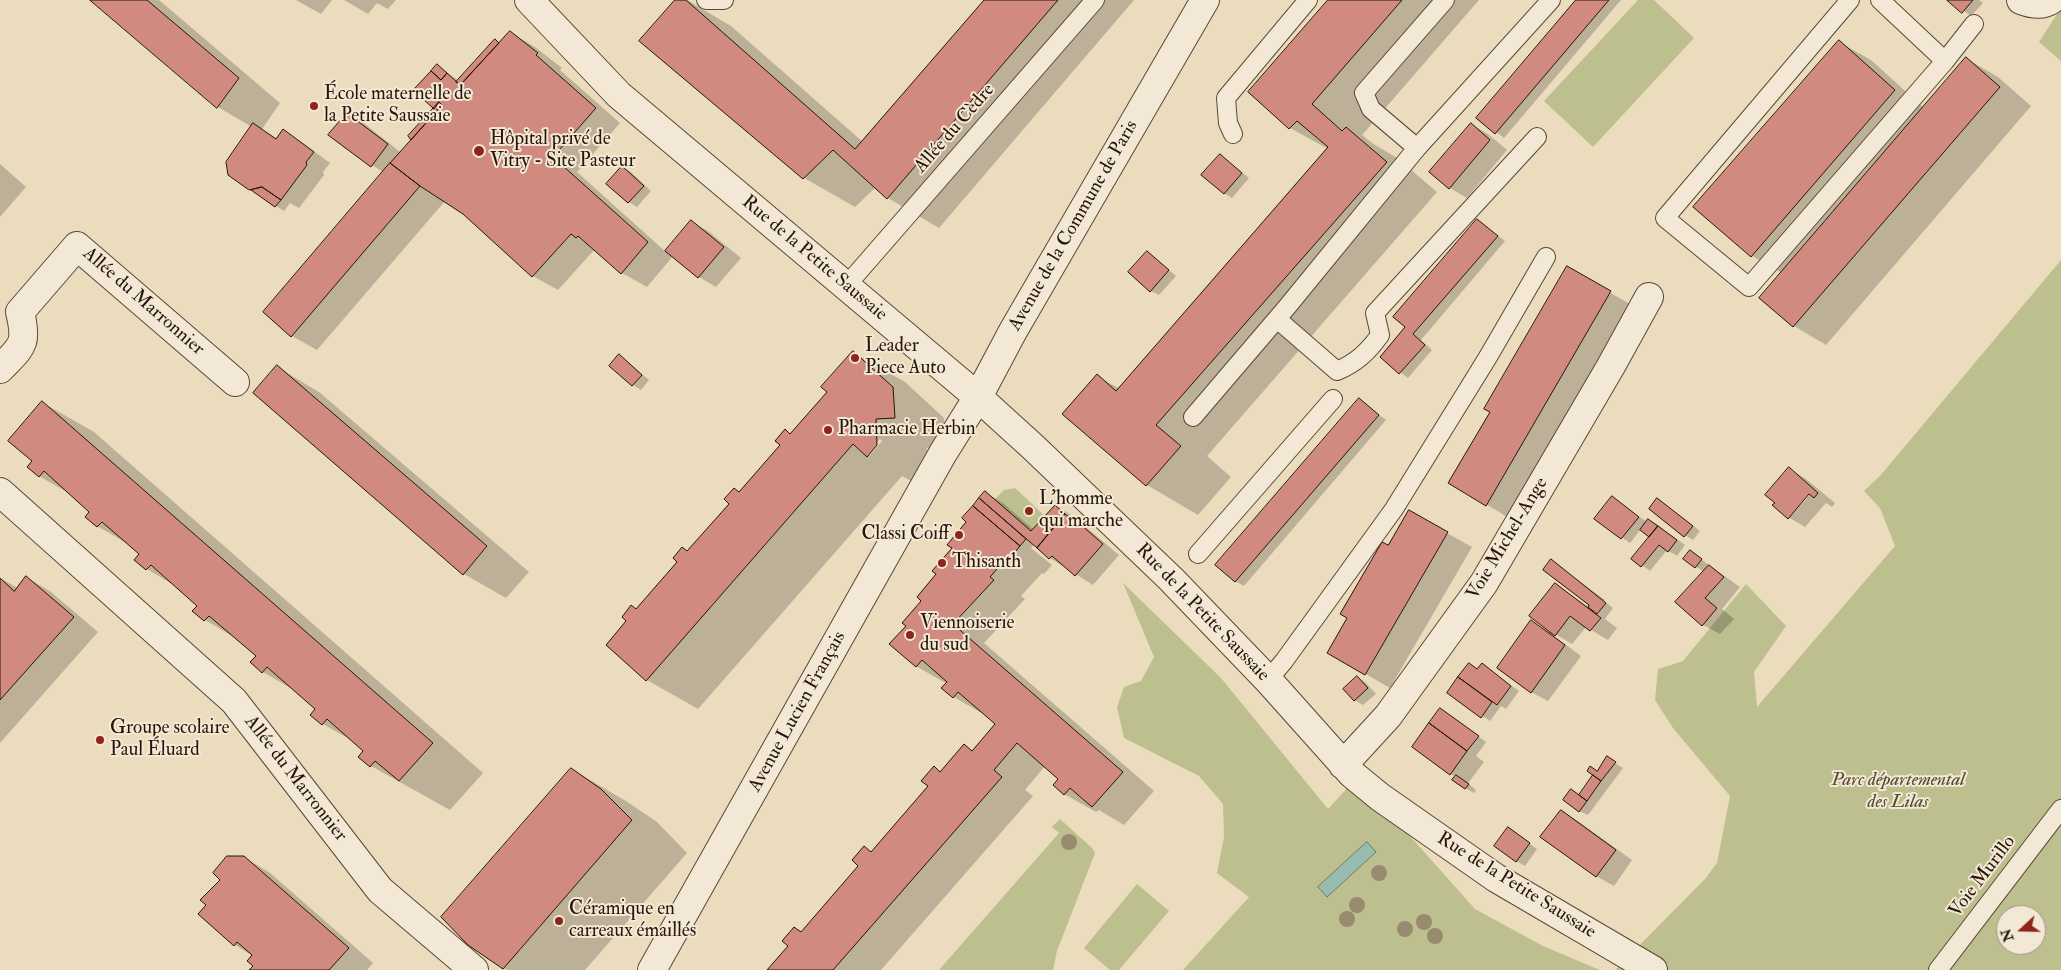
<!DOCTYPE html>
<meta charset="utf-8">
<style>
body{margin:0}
#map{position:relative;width:2061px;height:970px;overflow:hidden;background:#ecdcbe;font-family:"IM FELL Double Pica",serif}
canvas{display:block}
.north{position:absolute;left:1996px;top:905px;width:50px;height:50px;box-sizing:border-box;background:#f3e8d5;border:1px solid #a19483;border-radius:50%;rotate:249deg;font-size:14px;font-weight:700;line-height:20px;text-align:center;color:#261607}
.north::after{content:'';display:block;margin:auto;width:18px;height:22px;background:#8f2418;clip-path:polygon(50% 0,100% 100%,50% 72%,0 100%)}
</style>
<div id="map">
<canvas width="2061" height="970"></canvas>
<div class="north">N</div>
</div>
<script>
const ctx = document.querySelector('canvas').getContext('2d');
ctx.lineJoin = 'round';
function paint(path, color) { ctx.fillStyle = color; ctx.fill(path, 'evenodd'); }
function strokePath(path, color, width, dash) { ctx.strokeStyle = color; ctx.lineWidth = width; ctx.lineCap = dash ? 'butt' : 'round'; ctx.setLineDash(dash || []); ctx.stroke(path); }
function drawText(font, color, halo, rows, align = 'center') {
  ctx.font = font + ' "IM FELL Double Pica",serif'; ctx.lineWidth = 4; ctx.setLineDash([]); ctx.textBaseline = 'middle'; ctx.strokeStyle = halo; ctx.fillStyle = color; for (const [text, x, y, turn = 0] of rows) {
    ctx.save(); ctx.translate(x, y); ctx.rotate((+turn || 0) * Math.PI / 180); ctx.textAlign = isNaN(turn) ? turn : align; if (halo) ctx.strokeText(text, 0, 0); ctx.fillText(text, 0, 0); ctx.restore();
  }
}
paint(new Path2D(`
 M1638,0H1654L1694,38L1593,147L1544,101Z
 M2061,8V61L2039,42Z
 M2061,260V970H1615L1705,879L1717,863L1730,796L1673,728L1655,700L1658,669L1683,661L1746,584L1786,626L1754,672L1757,707L1895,546L1880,508L1864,491L1880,476ZM2006,915H2036V945H2006Z
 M1015,488L1045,516L1031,531L995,499L1004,490Z
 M1123,583L1221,678L1328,809L1351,784L1385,808L1475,909L1543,946L1600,970H1183L1249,897L1217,873L1224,837L1223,804L1199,776L1124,738L1117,707L1124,687L1141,681L1154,657Z
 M1060,819L1092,848L1095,853L1057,951L1053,970H939L1059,833L1052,827Z
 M1137,884L1169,911L1119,970H1110L1084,948Z`), '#bdbf8e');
const water = new Path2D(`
 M1367,842L1376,852L1327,897L1318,887Z`);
paint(water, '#99bcb1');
strokePath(water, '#6b7a6d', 1);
paint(new Path2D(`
 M92,0H159L280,103L262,129L277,139L283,131L300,141L330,163L323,172L324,175L299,208L290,203L284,211L250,189L252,127L218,107Z
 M296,0H332L321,14Z
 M344,0H396L388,9L377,3L368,14Z
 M677,0H687L731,26L863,142L986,0H1134L939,228L888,198L876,187L855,207L804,178Z
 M1329,0H1479L1362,135L1372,143L1397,158L1437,192L1207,456L1231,477L1198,515L1147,485L1064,414L1097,376L1120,389L1328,149L1290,128Z
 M1577,0H1621L1504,138L1478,118Z
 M1949,0H1979L1983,3L1971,16Z
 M510,32L535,47L562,68L560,70L620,123L577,172L666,252L691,222L708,231L741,258L716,287L699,277L673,256L647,287L622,273L595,249L558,290L533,276L464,213L445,201L317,350L292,336L383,172L372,165L347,115L365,124L400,152L407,146L435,109L437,66L459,81L495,41L500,43Z
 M1839,42L1871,60L1924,108L1967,59L1998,77L2031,106L1826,345L1794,326L1760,298L1782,273L1752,256Z
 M1471,124L1488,134L1507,150L1467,198L1450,188L1431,172Z
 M1220,155L1249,178L1232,198L1224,193Z
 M0,164L26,187L0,217Z
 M623,167L631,172L651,191L637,207L629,202Z
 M1478,220L1505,241L1421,340L1432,350L1408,378L1382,357L1407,327Z
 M1147,252L1176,276L1159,295L1151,291Z
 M1567,268L1635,307L1511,519L1450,483L1491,412Z
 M854,353L905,382L944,418L946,447L927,448L928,474L918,485L902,476L698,709L647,680L637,610L782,445L786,431L791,434L828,392ZM880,439L882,441L870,455H866Z
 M619,356L627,361L649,380L641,390L633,385Z
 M277,367L319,392L529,572L506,598L464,574Z
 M1359,399L1386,420L1244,586L1235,581Z
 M43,403L94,432L483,773L450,810L371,766L360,757L365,751L358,744L323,724L317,708L299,693L263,672L252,662L257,656L239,640L205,620L194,611L199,605L177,587L147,569L136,559L141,554L130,545L97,526L91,512L74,496L39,476L34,461Z
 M1789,469L1806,479L1835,503L1832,507L1826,503L1805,527L1788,517L1777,503ZM1812,488L1814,490L1792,515L1791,513Z
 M986,493L1003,503L1034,530L1056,506L1073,516L1119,555L1093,585L1050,558L1034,544L1031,548L1052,565L1044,574L1042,573L1021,596L1025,599L984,643L1154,791L1124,825L1099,810L1096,812L1064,794L1060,779L1045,766L1025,790L1033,796L881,970H769L790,946L795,928L802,932L860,866L865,848L872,852L929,786L934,768L942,772L964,746L973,751L997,724L985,715L954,697L947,684L916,666L908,626L954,548L985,502Z
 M1612,498L1647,522L1657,525L1685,545L1677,556L1667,550L1650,571L1633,559L1651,537L1641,529L1630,543L1596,519Z
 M1657,500L1700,531L1693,540L1685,535Z
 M1409,512L1472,547L1390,688L1328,652Z
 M1698,557L1740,587L1722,609L1734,619L1720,634L1703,625L1704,572L1685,559Z
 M1552,561L1605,600L1604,601L1613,608L1605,619L1617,628L1608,640L1586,627L1572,644L1555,634L1554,636L1581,656L1548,701L1531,692L1532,622L1549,632L1550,630L1555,585L1589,607L1591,605Z
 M26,577L51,592L98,632L0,743V578L18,588Z
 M1470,664L1478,669L1482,665L1519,691L1506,709L1501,706L1490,721L1449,693Z
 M1357,677L1365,682L1376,694L1363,705L1354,700Z
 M1441,710L1486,742L1476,756L1484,762L1468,783L1476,790L1474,793L1465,788L1456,777L1451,774Z
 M1607,758L1623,768L1588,815L1579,811L1580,796Z
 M571,769L626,801L657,822L687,853L585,970H507L503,968Z
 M1561,811L1578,821L1632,860L1614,886L1596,876Z
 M1516,834L1537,849L1525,866L1516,861Z
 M243,857L269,872L373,963L367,970H251L255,966L253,956L235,945L200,914Z`), '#0003');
const building = new Path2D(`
 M90,0H147L239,78L217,108Z
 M675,0H686L855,149L984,0H1058L887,199L833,150L803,179L639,41Z
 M1328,0H1402L1312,104L1342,131L1346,127L1387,162L1156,425L1181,446L1146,486L1062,414L1097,374L1116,391L1328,147L1297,121L1289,129L1248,92Z
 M1576,0H1609L1495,134L1476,118Z
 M1947,0H1973L1962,13Z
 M510,31L538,53L536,55L596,108L553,157L648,242L621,274L578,236L576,238L571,234L532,277L463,214L420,186L390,163L442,105L439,102L434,109L413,90L431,71L441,80L447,73L460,85Z
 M495,39L499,43L460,85L456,82Z
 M1839,40L1895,90L1751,257L1693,207Z
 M1966,57L2000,87L1793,327L1759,298Z
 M437,64L447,73L441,80L431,71Z
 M439,102L442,105L411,140L408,136Z
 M347,113L388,144L371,167L328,135Z
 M253,123L276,139L283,129L314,152L306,162L307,165L281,200L262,187L249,190L228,175L226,162Z
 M1471,123L1490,140L1449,189L1429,172Z
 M1220,154L1242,173L1224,194L1201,175Z
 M390,163L420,186L291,337L263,312Z
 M622,166L644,186L628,203L606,184Z
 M262,187L281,200L275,207L251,190Z
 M1477,219L1498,236L1413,334L1425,345L1399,374L1380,357L1405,327L1393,317Z
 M691,220L724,247L698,278L665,251Z
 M1147,251L1169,270L1150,292L1128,272Z
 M1567,266L1611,291L1486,506L1448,483L1490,412L1484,409Z
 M853,351L893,387L895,418L876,419L877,445L867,457L853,444L646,681L606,645L626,621L622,617L631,605L636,609L677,562L673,558L682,547L687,551L729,504L724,499L734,488L739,492L780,445L775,441L785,429L790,434L827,392L821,387Z
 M619,354L642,375L632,386L609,366Z
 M277,365L487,546L463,575L253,393Z
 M1359,398L1379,415L1235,582L1215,565Z
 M42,401L433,743L399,781L375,761L370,767L358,757L363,751L327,719L322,725L310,715L315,709L267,667L262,673L250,662L256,656L209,616L204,621L192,611L197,606L151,565L146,570L134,560L139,554L102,522L97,527L85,517L89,512L44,471L39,477L27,467L32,461L8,441Z
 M1789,467L1818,493L1814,498L1809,494L1788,519L1772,505L1775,503L1765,495Z
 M985,491L1031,531L1055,505L1065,514L1037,548L979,498Z
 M1612,496L1639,517L1621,539L1594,519Z
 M979,498L1026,539L1020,546L973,506Z
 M1657,498L1693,526L1684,537L1649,509Z
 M973,506L1020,546L1011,557L1009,555L990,577L994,580L953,624L1123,772L1092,807L1070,788L1064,795L1053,785L1058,779L1017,743L994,770L1002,777L833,970H767L788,946L782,941L794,927L801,932L858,866L852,860L864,846L871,852L928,786L921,781L934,766L940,772L964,744L972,751L995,724L958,692L953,698L941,688L947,682L922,660L916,667L889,644L906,626L902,623L921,601L917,597L936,574L932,571L952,548L947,545L966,522L962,518Z
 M1409,510L1448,532L1365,675L1327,653L1347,618L1340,614L1382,542L1388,545Z
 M1065,514L1078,525L1079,523L1103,544L1075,576L1052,556L1049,559L1037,548Z
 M1648,519L1658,526L1649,537L1640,530Z
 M1658,526L1677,540L1668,552L1659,545L1641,567L1631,559Z
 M1690,550L1702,559L1695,568L1683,559Z
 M1551,559L1606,603L1597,614L1588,607L1589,605L1543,570Z
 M1709,565L1724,577L1705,598L1717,608L1702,626L1675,602Z
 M26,576L74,617L0,700V578L14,591Z
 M1555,583L1601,618L1590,631L1570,616L1555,636L1529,616Z
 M1531,620L1565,645L1531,693L1497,668Z
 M1469,663L1477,669L1482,663L1511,686L1497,705L1458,677Z
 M1357,676L1368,688L1354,701L1343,689Z
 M1458,677L1492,702L1481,718L1447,693Z
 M1440,708L1479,736L1467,751L1429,723Z
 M1429,723L1467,751L1450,775L1412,747Z
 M1607,756L1616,762L1601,781L1587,771L1590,766L1597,771Z
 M571,768L601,789L632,820L503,969L468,945L441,917Z
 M1456,775L1469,784L1465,789L1452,780Z
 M1593,775L1601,781L1587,801L1579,795Z
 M1571,789L1587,801L1579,812L1563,800Z
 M1561,810L1616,850L1596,877L1540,837Z
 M1508,827L1530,843L1516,862L1494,846Z
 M227,856H244L349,948L329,970H249L253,966L247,961L252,955L237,942L234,946L198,914L206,905L200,900L220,880L213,873Z`);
paint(building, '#d08a7f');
strokePath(building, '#261607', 1);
const lane = new Path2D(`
 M706,0H724
 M1850,0L1665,218L1749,287L1945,61L1974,24
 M1880,0L1945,61
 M1233,134L1228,123L1226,98L1308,0
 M1417,148L1371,109L1364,93L1445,0
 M846,286L1095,0
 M1277,319L1337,371C1356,363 1368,352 1380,335L1375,313L1537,137
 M1193,417L1287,307L1417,148L1551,0
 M1198,554L1333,399
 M1268,680L1284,661L1394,509L1488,357L1546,257
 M1938,970L2061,809`);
const street = new Path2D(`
 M529,0L619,95L978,397L1033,447L1171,579L1268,680L1352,774L1380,797L1496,878L1653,970
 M2021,0C2031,4 2042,6 2051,0
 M0,369C22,346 28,345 20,312L77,246L235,382
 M0,492L234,701L380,890L474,970
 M1343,765L1388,716L1484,583L1611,366L1649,297
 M652,970L943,453L978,397L1013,331L1205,0`);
strokePath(lane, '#584835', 20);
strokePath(street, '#584835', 30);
strokePath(lane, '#f3e8d5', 18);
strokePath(street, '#f3e8d5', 28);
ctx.fillStyle = '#988b70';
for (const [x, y] of [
 [1069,842],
 [1379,873],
 [1357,905],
 [1347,919],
 [1424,922],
 [1405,929],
 [1435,936]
]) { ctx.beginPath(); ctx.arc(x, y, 8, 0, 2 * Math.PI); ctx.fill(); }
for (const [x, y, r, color] of [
 [314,106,5,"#8f2418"],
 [479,151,6,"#8f2418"],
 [855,358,5,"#8f2418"],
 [828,430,5,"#8f2418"],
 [1029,511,5,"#8f2418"],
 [959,535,5,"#8f2418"],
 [942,563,5,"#8f2418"],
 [910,635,5,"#8f2418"],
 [100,740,5,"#8f2418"],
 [559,921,5,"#8f2418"]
]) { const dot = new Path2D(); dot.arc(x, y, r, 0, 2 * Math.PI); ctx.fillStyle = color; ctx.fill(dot); strokePath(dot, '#f3e8d5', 2); }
drawText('19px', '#261607', '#f3e8d5', [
 ["École maternelle de",324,95],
 ["la Petite Saussaie",324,117],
 ["Hôpital privé de",490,140],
 ["Vitry - Site Pasteur",490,162],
 ["Leader",865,347],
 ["Piece Auto",865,369],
 ["Pharmacie Herbin",838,430],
 ["L'homme",1039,500],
 ["qui marche",1039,522],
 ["Classi Coiff",949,535,"right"],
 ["Thisanth",952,563],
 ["Viennoiserie",920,624],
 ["du sud",920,646],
 ["Groupe scolaire",110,729],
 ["Paul Éluard",110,751],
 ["Céramique en",569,910],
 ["carreaux émaillés",569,932]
], 'left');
drawText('19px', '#261607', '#f3e8d5', [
 ["Allée du Cèdre",955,129,-49],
 ["Avenue de la Commune de Paris",1074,226,-60],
 ["Rue de la Petite Saussaie",814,259,40],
 ["Allée du Marronnier",143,302,41],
 ["Voie Michel-Ange",1508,539,-59],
 ["Rue de la Petite Saussaie",1202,613,46],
 ["Avenue Lucien Français",798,712,-61],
 ["Allée du Marronnier",295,779,52],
 ["Voie Murillo",1983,877,-53],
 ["Rue de la Petite Saussaie",1516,886,32]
]);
drawText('italic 19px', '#534930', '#f3e8d5', [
 ["Parc départemental",1898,781],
 ["des Lilas",1898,803]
]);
</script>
